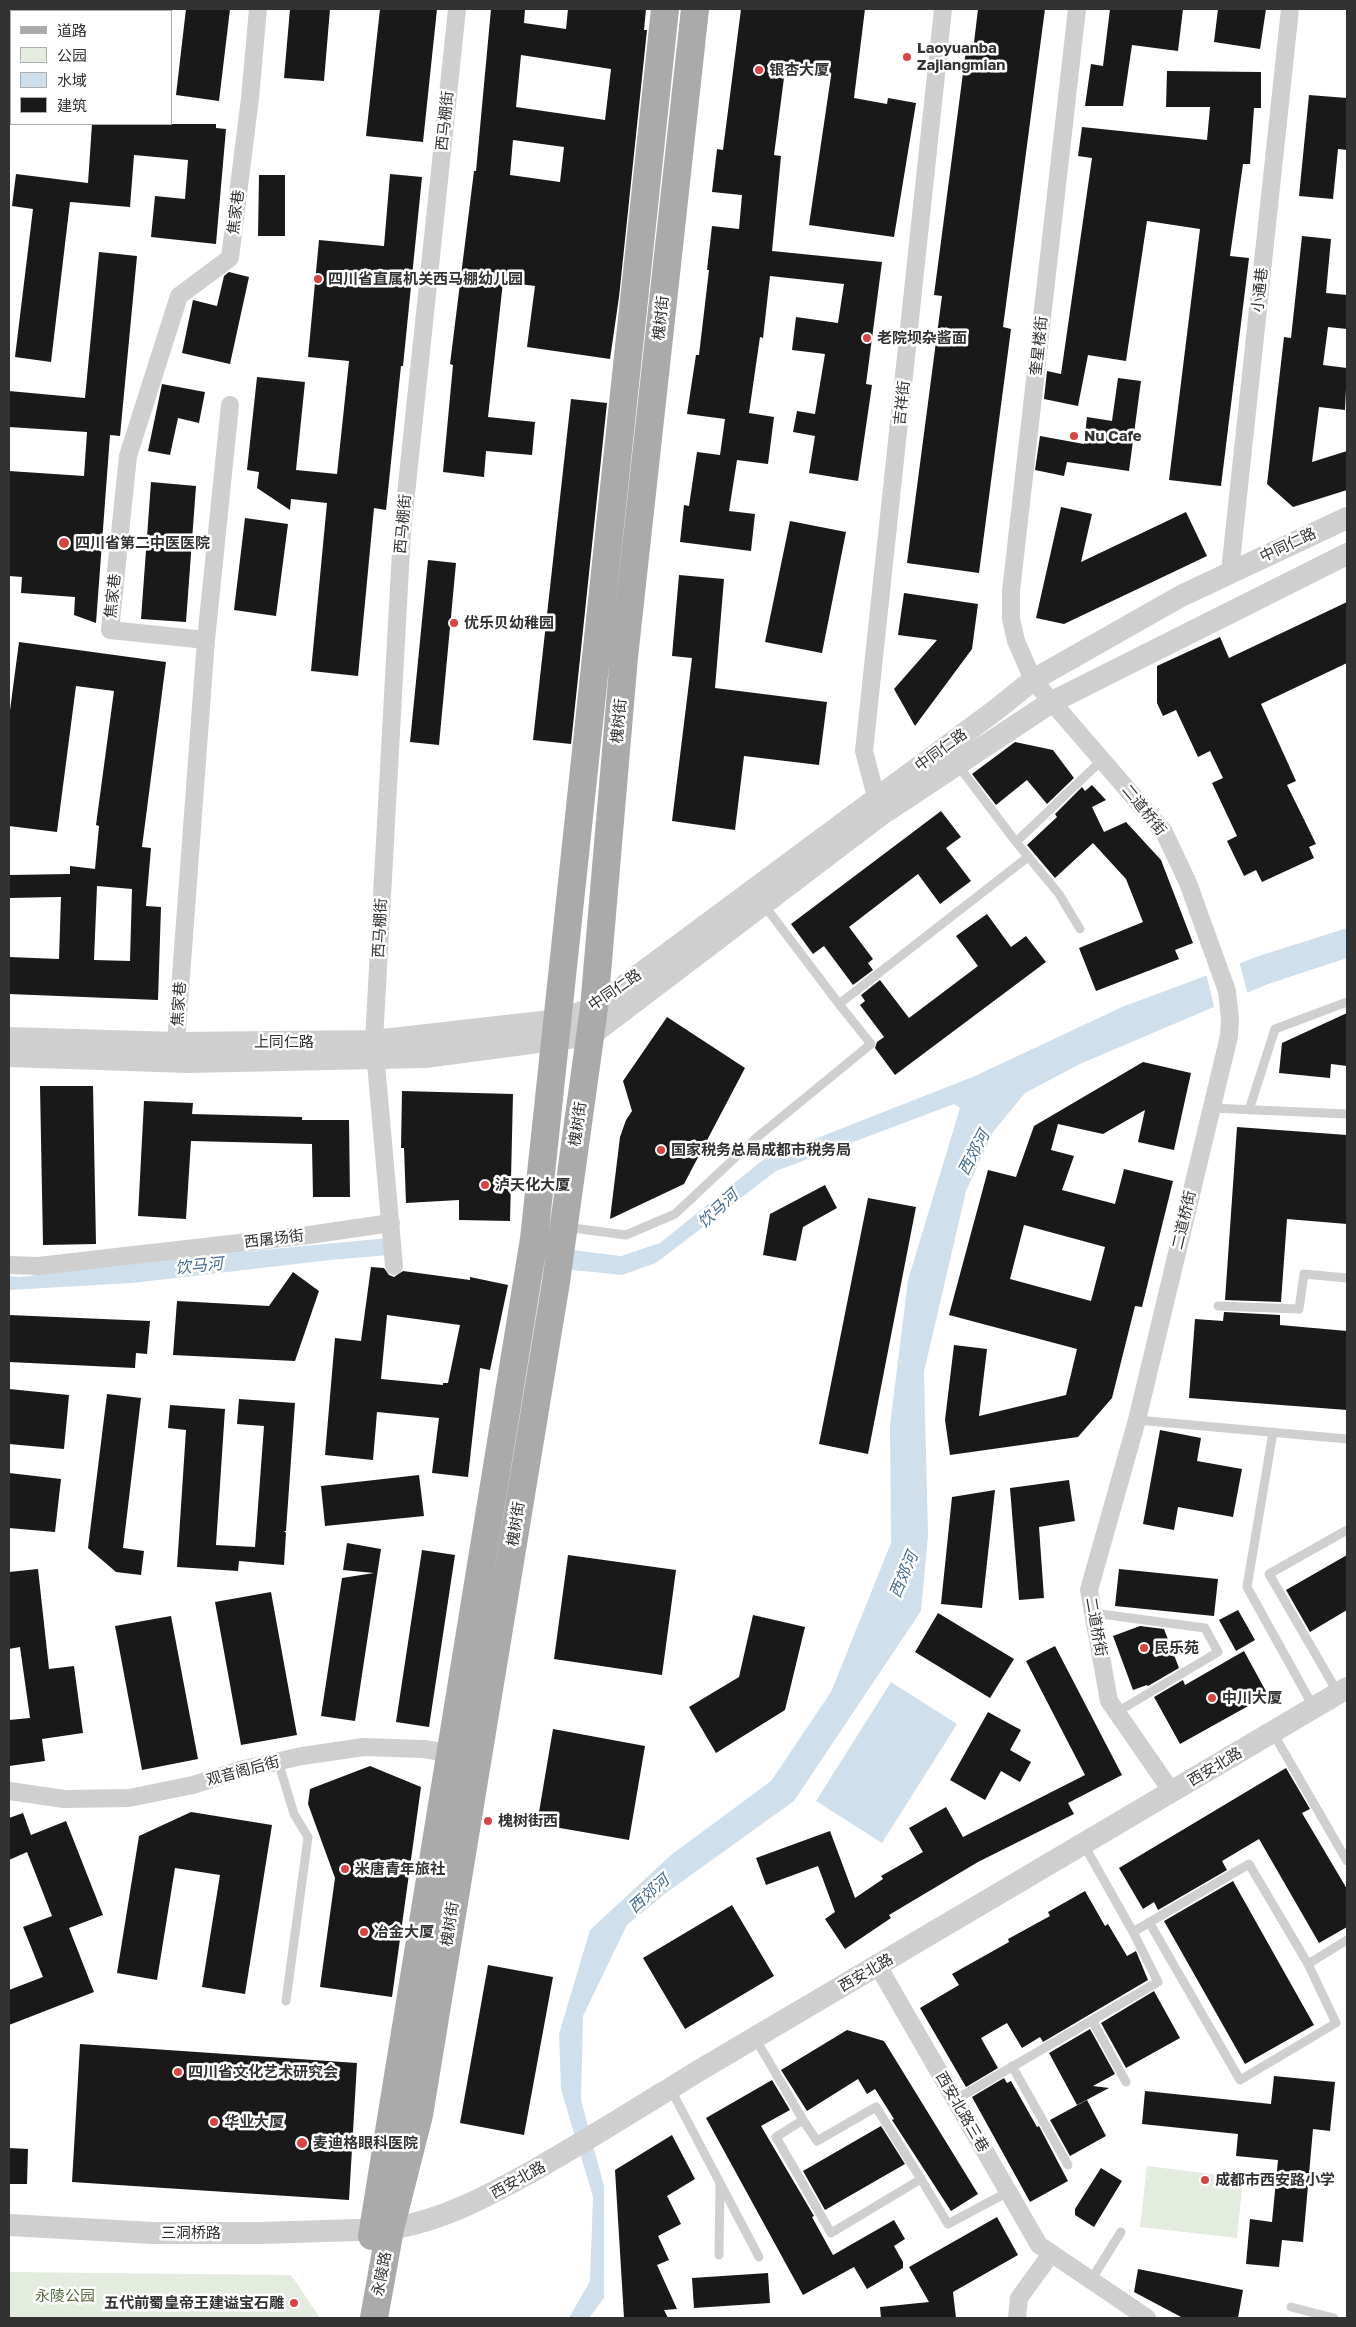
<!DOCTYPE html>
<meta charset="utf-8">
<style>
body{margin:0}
#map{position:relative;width:1356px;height:2327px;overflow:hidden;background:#fff;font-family:"Golos Text","Noto Sans SC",sans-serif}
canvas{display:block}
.frame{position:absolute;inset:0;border:10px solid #323232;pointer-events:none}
.legend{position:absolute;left:10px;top:10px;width:162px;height:115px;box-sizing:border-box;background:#fff;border:1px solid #adadad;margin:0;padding:6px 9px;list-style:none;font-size:15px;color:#323232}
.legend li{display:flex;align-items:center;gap:10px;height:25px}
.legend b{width:25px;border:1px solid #adadad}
</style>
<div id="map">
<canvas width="1356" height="2327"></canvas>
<div class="frame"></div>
<ul class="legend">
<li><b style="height:6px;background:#aaa"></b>道路</li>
<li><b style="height:14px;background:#e4ebdf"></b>公园</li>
<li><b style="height:14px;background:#d0dfec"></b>水域</li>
<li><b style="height:14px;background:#191919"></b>建筑</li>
</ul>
</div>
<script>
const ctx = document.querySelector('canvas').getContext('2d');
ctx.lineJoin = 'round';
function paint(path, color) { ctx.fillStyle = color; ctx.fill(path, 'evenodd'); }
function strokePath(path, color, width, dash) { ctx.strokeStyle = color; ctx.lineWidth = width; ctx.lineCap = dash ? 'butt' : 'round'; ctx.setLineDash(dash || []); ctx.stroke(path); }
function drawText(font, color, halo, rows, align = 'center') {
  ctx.font = font + ' "Golos Text","Noto Sans SC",sans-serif'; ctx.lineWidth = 5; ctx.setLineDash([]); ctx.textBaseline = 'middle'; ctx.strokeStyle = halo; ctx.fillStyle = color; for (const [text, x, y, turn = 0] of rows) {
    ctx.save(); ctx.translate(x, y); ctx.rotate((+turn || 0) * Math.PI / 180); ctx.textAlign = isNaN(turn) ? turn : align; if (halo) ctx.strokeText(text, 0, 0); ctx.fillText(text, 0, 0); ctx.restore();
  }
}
paint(new Path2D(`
 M1147,2166L1243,2178L1237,2238L1140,2227Z
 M9,2272L291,2275L320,2318H9Z`), '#e4ebdf');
paint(new Path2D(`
 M1347,928V958L1268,984L1080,1064L1025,1093L993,1132L966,1191L924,1372L928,1536L921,1611L794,1801L666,1893L627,1925L583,2016L581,2100L604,2186V2298L589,2318H569L590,2281L593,2197L561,2089L559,2034L590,1930L671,1855L771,1781L831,1692L891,1543L890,1425L908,1280L960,1108L954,1104L776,1171L656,1263L622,1275L563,1269L565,1249L621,1256L660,1243L764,1159L975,1076L1122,1007L1259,956Z
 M388,1238L389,1255L330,1260L133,1283L9,1290V1276L20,1277L168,1259Z
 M891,1682L957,1724L882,1843L816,1801Z`), '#d0dfec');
paint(new Path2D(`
 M1239,961L1248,995L1215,1010L1206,973Z`), '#fff');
paint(new Path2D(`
 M186,9H230L219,101L176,95Z
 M290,9H330L324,81L284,78Z
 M380,9H437L423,142L366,136Z
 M491,9H525L524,23L566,29L568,9H646L644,30H647L619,297L610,359L527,347L535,286L503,282L488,417L535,422L532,455L486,451L484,477L443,472L453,365L450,364L474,171H476ZM521,55L611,69L605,120L516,107ZM513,140L564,147L560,182L510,175Z
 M741,9H865L854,98L887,104L888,98L916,103L894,237L809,225L831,76L785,70L774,155L781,156L772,251L882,262L866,384L872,385L858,481L809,473L815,436L793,432L797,411L815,414L825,354L792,350L796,317L838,323L844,284L770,276L763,338L760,337L749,413L774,417L768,464L737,460L729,511L755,514L751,551L680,542L684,505L689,506L697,452L720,455L725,419L687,414L696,355H699L709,270H707L712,226L739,229L742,195L712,192L717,149L723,150Z
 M978,9H1045L1003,327L1011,329L979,573L907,563L942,296L934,295L966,50L973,51Z
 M1110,9H1183L1178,51L1132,45L1123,106H1085L1091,64L1103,66Z
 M1218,9H1266L1260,49L1214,42Z
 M1167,71L1261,72V108H1254L1250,164H1243L1230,256L1249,258L1221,486L1169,480L1200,229L1147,221L1126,361L1088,355L1078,406L1044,399L1047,371L1061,374L1092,158L1078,156L1082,127L1207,140L1210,107H1166Z
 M1309,95L1347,98V150L1338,149L1333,199L1299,196Z
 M92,124H216V128L226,129L216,244L151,237L155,196L185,199L188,160L134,155L130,207L70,202L51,362L15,357L33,209L12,206L16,174L88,183Z
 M390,174L422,177L403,366H401L386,510L374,508L358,676L311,671L327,503L291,499L290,510L257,488L259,472L247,470L257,377L305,382L296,470L337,474L349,361L308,357L319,240L384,246Z
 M259,175H285V236H258Z
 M1302,236L1331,239L1326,293L1347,295V329L1328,327L1323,365L1347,368L1345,410L1319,407L1312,462L1347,451V490L1293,507L1267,484L1284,337L1291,338Z
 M99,252L137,256L120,436L110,435L96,623L74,615L75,597L21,593L22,577L9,576V471L84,476L87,432L9,427V391L85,398Z
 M229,272L249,277L230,364L182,353L193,300L217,306L224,276Z
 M1118,378L1141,381L1129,471L1067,462L1064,476L1035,470L1040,436L1084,444L1087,417L1112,421Z
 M162,384L205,392L199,423L178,418L170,455L148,451Z
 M571,399L607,403L571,744L533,740Z
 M151,482L196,486L186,622L141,619Z
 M1061,507L1092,514L1081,562L1186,512L1207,556L1064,624L1036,618Z
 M245,518L288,524L276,616L234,610Z
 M790,521L846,532L822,653L765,642Z
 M428,560L456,563L439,745L410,742Z
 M679,575L724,579L715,688L827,702L819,765L744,756L735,830L672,821L692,658L672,656Z
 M904,593L978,604L972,649L915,726L894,689L937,640L898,635Z
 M1347,602V663L1261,704L1296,781L1287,785L1316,844L1309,847L1314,858L1262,882L1256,870L1244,876L1227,841L1237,836L1212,783L1223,778L1210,751L1198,757L1176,710L1163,716L1157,703V666L1220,637L1229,658Z
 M19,642L166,662L142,847L151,848L146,906L161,907L158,1000L9,994V957L59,959L61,897L9,898V875L70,874V866L95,869L99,826L96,825L114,691L76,686L57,832L9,826V718ZM97,886L132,889L130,961L94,960Z
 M1015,742L1053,750L1074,778L1047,804L1027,780L996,805L972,774Z
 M1092,785L1106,800L1092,807L1104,832L1126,822L1161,860L1193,943L1175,950L1179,959L1096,991L1079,948L1143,922L1126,879L1093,843L1055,878L1027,845L1057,817L1055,814L1082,787L1085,791Z
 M941,811L961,837L946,848L971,881L940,904L918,874L849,927L873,959L868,963L873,970L853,985L824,946L813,954L791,924Z
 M987,914L1011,947L1026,936L1046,962L895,1075L875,1048L877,1042L884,1037L860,1005L865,1001L861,995L880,980L909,1018L978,966L956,936Z
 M1347,1013V1066L1331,1064L1330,1078L1279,1073L1282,1043Z
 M667,1017L745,1068L684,1184L610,1219L620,1137L626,1120L632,1111L623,1081Z
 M1143,1062L1191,1073L1174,1150L1138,1142L1145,1110L1103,1134L1058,1124L1051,1150L1074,1156L1062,1190L1115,1204L1124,1169L1173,1181L1142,1307L1135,1306L1112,1398L1078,1437L950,1455L945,1420L954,1345L987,1349L979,1416L1066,1395L1077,1349L949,1315L988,1170L1016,1177L1034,1126ZM1024,1225L1105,1247L1091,1301L1010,1279Z
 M40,1086H93L96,1244L43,1245Z
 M402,1091L513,1094L510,1221L459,1220V1200L406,1203L404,1148H401Z
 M144,1101L193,1103L192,1114L302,1117V1120H349L350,1197H313L312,1144L191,1141L186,1219L138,1216Z
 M1237,1127L1347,1135V1224L1287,1219L1281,1302L1225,1300Z
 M825,1185L837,1208L803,1227L796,1261L763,1255L770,1214Z
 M868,1198L916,1207L868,1454L819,1444Z
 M371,1267L384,1268L389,1275L394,1277L403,1271L470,1280V1277L508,1285L490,1370L480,1368L468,1477L432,1473L439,1418L377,1412L373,1460L325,1455L335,1338L361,1341ZM387,1315L460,1325L448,1383H443V1385L381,1379Z
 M293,1272L319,1291L295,1361L173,1355L177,1301L269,1306Z
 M1224,1312L1280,1315V1325L1347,1331V1410L1189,1398L1195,1319L1223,1321Z
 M9,1315L150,1321L147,1354L136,1353L135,1368L9,1362Z
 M9,1389L69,1395L64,1449L9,1444Z
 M107,1394L141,1398L123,1548L144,1551L141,1575L116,1572L88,1548Z
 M239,1399L295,1403L286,1531H284L286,1533L284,1565L239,1561L238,1571L177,1567L186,1430L168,1428L170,1405L225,1409L216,1545L255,1547L264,1426L237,1424Z
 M1160,1430L1201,1438L1197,1461L1242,1469L1233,1517L1178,1507L1174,1530L1143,1524Z
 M9,1473L61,1479L55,1532L9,1528Z
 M419,1475L424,1516L325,1526L321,1486Z
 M1069,1480L1075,1521L1039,1527L1044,1598L1019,1600L1010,1488Z
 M995,1490L982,1608L941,1604L952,1497Z
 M347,1543L381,1549L355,1721L321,1716L342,1578L374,1573L343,1570Z
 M422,1550L455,1555L429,1727L396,1722Z
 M568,1555L676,1570L662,1675L554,1659Z
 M1347,1555V1610L1310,1632L1286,1590Z
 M38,1569L49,1669L74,1666L83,1733L42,1739L45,1761L9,1766V1720L30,1718L20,1647L9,1649V1572Z
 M1119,1569L1218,1579L1214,1616L1115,1606Z
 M271,1592L297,1735L241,1745L215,1602Z
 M1238,1610L1255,1640L1236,1651L1219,1620Z
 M938,1613L1014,1659L990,1698L915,1652Z
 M753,1615L805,1627L785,1710L716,1753L689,1707L739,1677Z
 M171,1616L198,1759L142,1770L115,1626Z
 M1140,1626L1164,1629L1179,1668L1148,1686L1147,1685L1133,1690L1113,1636Z
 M1055,1646L1122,1775L1068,1803L1074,1814L978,1862L889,1915L891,1918L845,1949L825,1919L835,1912L818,1866L766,1885L756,1858L830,1831L855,1898L883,1879L881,1876L923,1852L909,1828L946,1807L963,1837L1085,1775L1026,1661Z
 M1244,1651L1268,1695L1180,1744L1154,1697L1183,1680L1185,1685Z
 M988,1712L1021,1730L1010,1750L1031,1762L1020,1782L1001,1771L985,1800L950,1780Z
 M553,1729L645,1746L629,1840L537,1824Z
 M370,1766L421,1787L392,1997L320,1987L335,1878L308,1804L310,1789Z
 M1286,1768L1310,1809L1302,1813L1347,1889V1927L1319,1943L1259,1839L1222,1861L1227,1870L1158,1910L1154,1902L1143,1909L1119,1868Z
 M191,1812L272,1825L245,1994L202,1987L220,1875L175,1868L157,1980L117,1973L139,1836Z
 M23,1813L31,1835L66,1821L103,1915L69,1928L94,1992L9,2025V1990L43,1977L23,1927L52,1916L27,1852L9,1860V1818Z
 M1233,1881L1314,2025L1245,2064L1164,1921Z
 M1085,1891L1105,1926L1108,1924L1127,1956L1136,1951L1148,1980L1043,2042L1040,2037L1022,2048L1007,2023L981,2038L998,2068L966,2087L920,2008L959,1985L952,1974L1009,1942L1008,1939L1050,1916L1048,1912Z
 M732,1905L774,1976L685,2029L643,1958Z
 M488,1965L553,1977L524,2135L460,2123Z
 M1154,1991L1180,2038L1126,2068L1101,2023Z
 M1090,2029L1115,2074L1093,2086L1109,2088L1077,2105L1049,2053Z
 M847,2030L884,2041L978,2194L951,2211L892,2120L894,2119L875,2089L867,2094L858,2079L807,2111L781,2070Z
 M80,2044L357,2063L349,2200L72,2182Z
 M1274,2076L1335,2082L1330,2131L1313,2129L1303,2242L1282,2240L1279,2267L1246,2264L1250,2219L1272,2222L1278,2160L1236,2156L1238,2134L1142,2124L1145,2091L1271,2104Z
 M1004,2078L1007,2083L1011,2081L1037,2127L1039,2126L1068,2181L1030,2202L972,2097Z
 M772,2080L790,2110L761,2126L814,2216L812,2217L833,2255L894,2220L905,2239L894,2246L903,2262V2268L867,2289L854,2267L803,2295L706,2118Z
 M1087,2100L1106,2136L1070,2156L1050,2120Z
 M881,2126L905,2164L825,2210L803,2171Z
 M672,2135L695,2179L667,2196L681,2224L658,2236L669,2260L657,2265L677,2309L664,2310L668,2318H624L615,2170Z
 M9,2148L28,2149L27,2184H9Z
 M1101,2168L1122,2181L1094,2227L1075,2215V2209Z
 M997,2217L1018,2255L953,2292L956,2318H881L880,2307L929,2302L909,2267Z
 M1138,2269L1243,2290L1238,2318H1183L1134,2292Z
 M768,2273L770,2303L694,2308L692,2278Z`), '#191919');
strokePath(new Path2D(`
 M957,764L1016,842L1059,894L1080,929
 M1016,842L1102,760
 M764,905L839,1004L1028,857
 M1211,1108L1347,1114
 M1249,1110L1275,1029L1347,1002
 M565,1227L626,1235L675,1214L755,1139L871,1044L839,1004
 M1218,1306L1299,1309L1304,1274L1347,1278
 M1137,1420L1347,1439
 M1273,1432L1247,1587L1314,1708
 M1093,1613L1205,1628L1218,1652L1117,1712
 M1338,1693L1269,1574L1347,1530
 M1273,1733L1347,1861
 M278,1761L294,1814L308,1837L286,2001
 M1084,1845L1133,1932L1249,1864L1308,1964L1347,1940
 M1149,1922L1240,2080L1336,2023L1308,1964
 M1092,2020L1126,2082
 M755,2038L803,2120L776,2137L831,2233L921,2179L876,2107L817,2141L803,2120
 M1012,2066L1068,2165
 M670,2088L759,2257
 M955,2100L1158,1982L1133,1932
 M921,2179L948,2224L1008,2192
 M719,2255L720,2185
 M1091,2280L1121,2232
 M1291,2307L1334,2318`), '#cfcfcf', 9);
strokePath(new Path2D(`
 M1077,9L1011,591V619L1016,641L1033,680L1164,832L1188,883L1227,991L1230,1019L1229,1036L1137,1420L1089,1590L1109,1701L1172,1792
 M1230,571L1290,9
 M206,640L230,405
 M876,797L864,751L943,9
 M176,1043L206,640L110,630L128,456L179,296L230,258L250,98L258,9
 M9,1265L38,1266L309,1235L391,1223
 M394,1266L374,1041L402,532L457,9
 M9,1791L64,1799L129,1798L193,1785L240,1770L302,1756L364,1747L424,1749L478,1758
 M878,1966L1039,2245L1147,2318
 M1017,2318L1019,2298L1051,2254`), '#cfcfcf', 18);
strokePath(new Path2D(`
 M9,1038L176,1043L374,1041L559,1020L594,1008L997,709L1033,680L1181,596L1347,518
 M9,1056L188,1062L425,1057L591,1035L882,814L1050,703L1347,554
 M9,2225L153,2233H260L390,2229C441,2221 486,2197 531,2172C588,2140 643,2105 700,2070L1347,1688`), '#cfcfcf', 22);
strokePath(new Path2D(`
 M372,2236L534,1239L665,9
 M374,2318L390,2229L419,2115L556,1282L594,1008L624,657L695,9`), '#aaa', 28);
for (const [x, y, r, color] of [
 [907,57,5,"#db4342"],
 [759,70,5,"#db4342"],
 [318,279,5,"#db4342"],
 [867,338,5,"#db4342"],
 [1074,436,5,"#db4342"],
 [64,543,6,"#db4342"],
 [454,623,5,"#db4342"],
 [661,1150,5,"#db4342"],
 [485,1185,5,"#db4342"],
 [1144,1648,5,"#db4342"],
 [1212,1698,5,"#db4342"],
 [488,1821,5,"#db4342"],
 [345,1869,5,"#db4342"],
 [364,1932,5,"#db4342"],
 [178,2072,5,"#db4342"],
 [214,2122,5,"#db4342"],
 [302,2143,6,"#db4342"],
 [1205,2180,5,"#db4342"],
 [294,2303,5,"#db4342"]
]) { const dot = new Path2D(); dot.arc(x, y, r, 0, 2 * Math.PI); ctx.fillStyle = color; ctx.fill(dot); strokePath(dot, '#fff', 2); }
drawText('bold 15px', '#323232', '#fff', [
 ["Laoyuanba",917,48],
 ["Zajiangmian",917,65],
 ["银杏大厦",769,70],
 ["四川省直属机关西马棚幼儿园",328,279],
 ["老院坝杂酱面",877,338],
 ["Nu Cafe",1084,436],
 ["四川省第二中医医院",75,543],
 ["优乐贝幼稚园",464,623],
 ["国家税务总局成都市税务局",671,1150],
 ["泸天化大厦",495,1185],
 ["民乐苑",1154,1648],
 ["中川大厦",1222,1698],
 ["槐树街西",498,1821],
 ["米唐青年旅社",355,1869],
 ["冶金大厦",374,1932],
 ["四川省文化艺术研究会",188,2072],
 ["华业大厦",224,2122],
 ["麦迪格眼科医院",313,2143],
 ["成都市西安路小学",1215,2180],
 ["五代前蜀皇帝王建谥宝石雕",284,2303,"right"]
], 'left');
drawText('15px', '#323232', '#fff', [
 ["西马棚街",445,121,-84],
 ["焦家巷",236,212,-83],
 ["小通巷",1260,290,-84],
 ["槐树街",661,318,-84],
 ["奎星楼街",1039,346,-84],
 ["吉祥街",902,403,-84],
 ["西马棚街",403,524,-85],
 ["中同仁路",1288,545,-25],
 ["焦家巷",113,596,-84],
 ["槐树街",619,721,-85],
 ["中同仁路",941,750,-36],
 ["二道桥街",1144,810,51],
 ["西马棚街",380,928,-87],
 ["中同仁路",615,990,-34],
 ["焦家巷",179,1004,-86],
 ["上同仁路",284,1042],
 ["槐树街",578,1124,-82],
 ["二道桥街",1184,1220,-77],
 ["西屠场街",274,1239,-7],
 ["槐树街",516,1524,-81],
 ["二道桥街",1096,1627,80],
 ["西安北路",1215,1767,-31],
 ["观音阁后街",243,1771,-15],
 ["槐树街",450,1924,-81],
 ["西安北路",866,1973,-30],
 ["西安北路三巷",962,2112,60],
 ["西安北路",518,2180,-29],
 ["三洞桥路",191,2233],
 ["永陵路",382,2274,-79]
]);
drawText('15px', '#526c41', '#fff', [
 ["永陵公园",65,2296]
]);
drawText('italic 16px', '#446d91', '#fff', [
 ["西郊河",974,1153,-62],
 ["饮马河",718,1209,-43],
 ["饮马河",199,1266,-6],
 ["西郊河",904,1575,-67],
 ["西郊河",649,1894,-42]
]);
</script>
